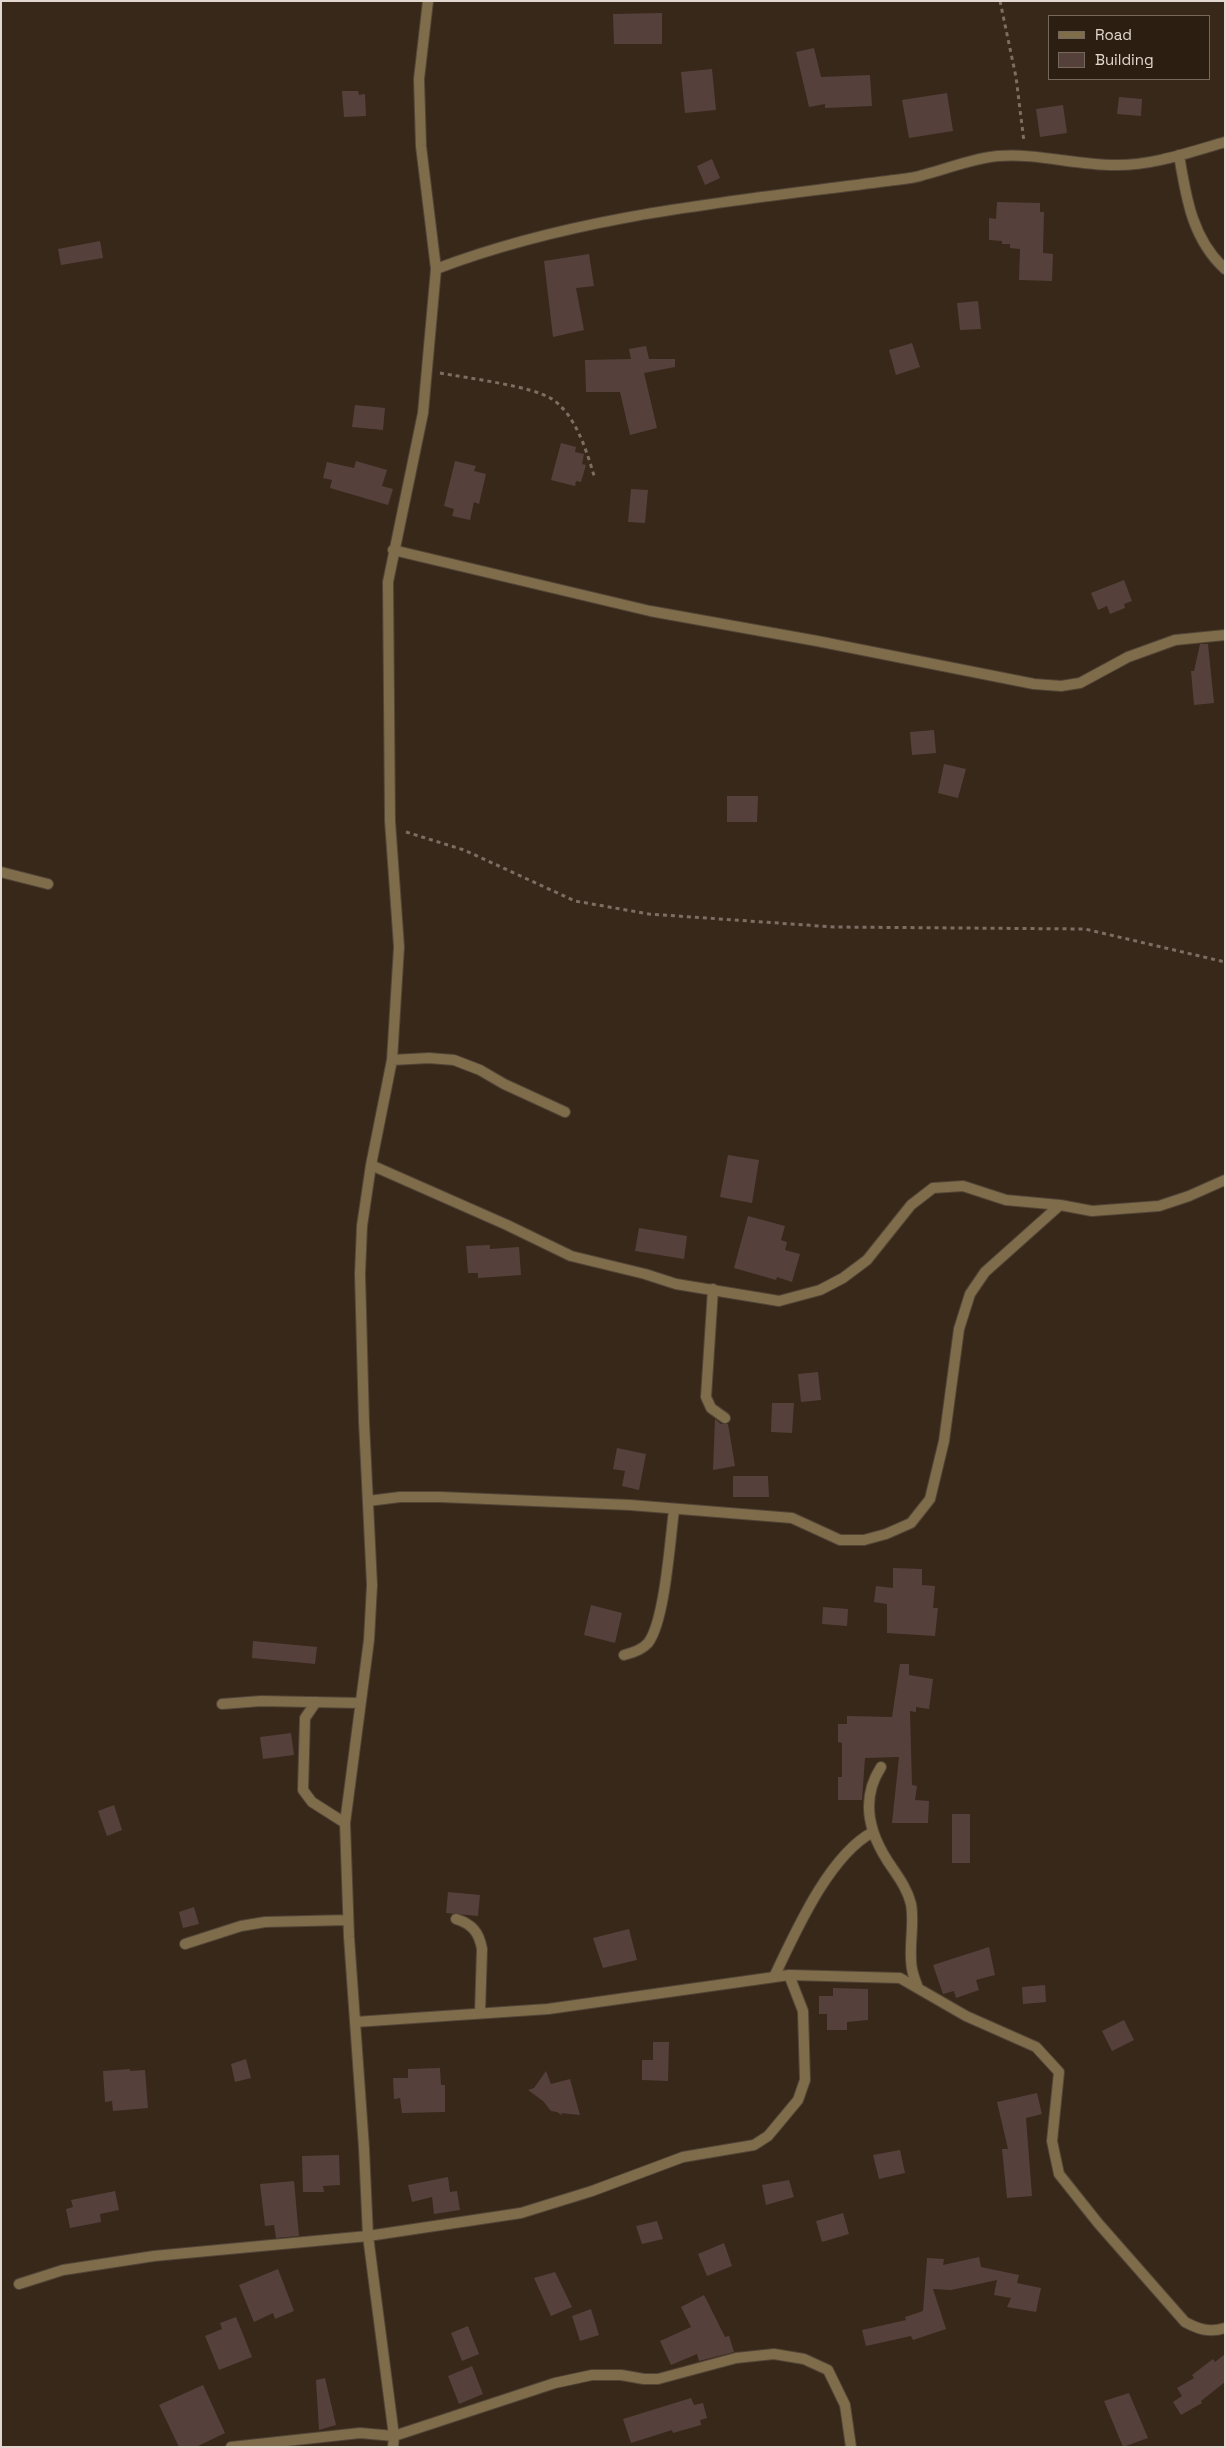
<!DOCTYPE html>
<style>
body{margin:0}
#map{position:relative;width:1226px;height:2448px;overflow:hidden;background:#37281a;font-family:"Space Grotesk",sans-serif}
canvas{display:block}
.frame{position:absolute;inset:0;border:2px solid #e2d8cf;pointer-events:none}
.legend{position:absolute;left:1048px;top:15px;width:162px;height:65px;box-sizing:border-box;background:#2c1e10;border:1px solid #75685c;margin:0;padding:6px 9px;list-style:none;font-size:15px;color:#e2d8cf}
.legend li{display:flex;align-items:center;gap:10px;height:25px}
.legend b{width:25px;border:1px solid #75685c}
</style>
<div id="map">
<canvas width="1226" height="2448"></canvas>
<div class="frame"></div>
<ul class="legend">
<li><b style="height:6px;background:#7e6c4a"></b>Road</li>
<li><b style="height:14px;background:#56403c"></b>Building</li>
</ul>
</div>
<script>
const ctx = document.querySelector('canvas').getContext('2d');
ctx.lineJoin = 'round';
function paint(path, color) { ctx.fillStyle = color; ctx.fill(path, 'evenodd'); }
function strokePath(path, color, width, dash) { ctx.strokeStyle = color; ctx.lineWidth = width; ctx.lineCap = dash ? 'butt' : 'round'; ctx.setLineDash(dash || []); ctx.stroke(path); }
paint(new Path2D(`
 M662,13V44H614L613,14Z
 M814,48L821,77L870,75L872,106L825,108V104L809,107L796,52Z
 M712,69L716,110L685,113L681,72Z
 M342,91H358L359,95L365,94L366,116L344,117Z
 M947,93L953,131L909,138L902,100Z
 M1119,97L1142,99L1141,116L1117,114Z
 M1063,105L1067,133L1040,137L1036,109Z
 M712,159L720,178L705,185L697,166Z
 M997,202L1040,203V212H1044L1043,253L1053,254L1052,281L1019,280L1020,249L1010,248V244H1002V241L989,240V218L996,219Z
 M100,241L103,258L61,265L58,249Z
 M589,254L594,286L576,288L584,330L553,337L544,261Z
 M978,301L981,329L960,330L957,303Z
 M912,343L920,367L896,375L889,350Z
 M646,346L649,359H675V367L644,373L657,428L630,435L620,392H586L585,360L631,359L629,349Z
 M355,405L385,408L383,430L352,427Z
 M561,443L576,447L575,452L584,454L582,464L586,465L581,482L576,481L575,486L551,480Z
 M356,461L387,470L382,486L393,489L388,505L330,488L332,480L323,478L327,462L354,468Z
 M455,461L476,466L474,471L486,474L479,504L474,502L470,520L452,516L454,509L444,506Z
 M631,489L648,490L645,523L628,522Z
 M1124,580L1132,601L1124,604L1125,608L1110,614L1107,606L1098,610L1091,593Z
 M1200,644H1208L1214,703L1194,705L1191,671H1194Z
 M934,730L936,753L912,755L910,732Z
 M944,764L966,769L958,798L938,793Z
 M727,796H758L757,822H727Z
 M728,1155L759,1160L752,1203L720,1197Z
 M748,1216L785,1226L781,1240L787,1242L785,1250L800,1254L792,1282L777,1277L776,1280L734,1268Z
 M639,1228L687,1236L684,1259L635,1251Z
 M490,1245V1249L519,1247L521,1275L478,1278V1273H468L466,1246Z
 M818,1372L821,1400L801,1402L798,1374Z
 M772,1403H794L792,1433L771,1432Z
 M715,1419L721,1424H728L735,1466L713,1470Z
 M617,1448L646,1454L639,1490L622,1486L625,1471L613,1469Z
 M733,1476H768L769,1497H733Z
 M893,1568L922,1569V1585L935,1586L933,1608H938L935,1636L887,1633V1604L874,1602L876,1586L893,1588Z
 M591,1605L622,1613L615,1643L584,1635Z
 M823,1607L848,1609L847,1626L822,1624Z
 M253,1641L317,1647L315,1664L252,1658Z
 M900,1664H909V1675L933,1679L929,1709L916,1707V1712L910,1711L912,1785L917,1786L915,1800L929,1801L928,1823H892L899,1757L865,1758L862,1800H838V1777H842V1743L838,1742V1724H847V1716L892,1717Z
 M291,1733L294,1755L263,1759L260,1737Z
 M114,1805L122,1830L107,1836L98,1811Z
 M952,1814H970V1863H952Z
 M448,1892L480,1895L478,1916L446,1913Z
 M194,1907L199,1924L183,1928L179,1912Z
 M629,1929L637,1960L603,1968L593,1938Z
 M989,1947L995,1975L976,1980L979,1990L956,1998L954,1991L943,1994L933,1965Z
 M1045,1985L1046,2002L1023,2004L1022,1987Z
 M833,1988L868,1989V2020L847,2022V2030H827V2014H819V1996H833Z
 M1124,2020L1134,2040L1112,2051L1102,2031Z
 M653,2042H669L668,2081L642,2080V2060H653Z
 M246,2059L251,2078L235,2082L231,2064Z
 M440,2068L441,2085H445V2112L402,2113L400,2098L394,2099L393,2078H408V2069Z
 M130,2069V2071L145,2070L148,2108L113,2111L112,2101L105,2102L103,2071Z
 M546,2071L551,2084L570,2079L580,2115L561,2113L563,2116L557,2112L551,2111L543,2101L528,2090L534,2088Z
 M1037,2093L1042,2114L1026,2118L1032,2196L1007,2198L1002,2149H1008L997,2102Z
 M900,2150L905,2173L879,2179L873,2155Z
 M339,2155L340,2185L323,2186L324,2192H303L302,2156Z
 M448,2177L450,2192L457,2191L460,2210L434,2214L432,2197L412,2202L408,2185Z
 M789,2180L794,2197L766,2205L762,2185Z
 M294,2181L299,2236L276,2238L274,2225L265,2226L260,2184Z
 M115,2191L119,2210L100,2214L101,2222L70,2228L66,2209L73,2207L71,2200Z
 M843,2213L849,2234L822,2242L816,2221Z
 M657,2221L663,2239L642,2244L636,2226Z
 M724,2243L732,2266L707,2276L698,2254Z
 M979,2257L981,2267L1019,2275L1017,2283L1041,2288L1036,2312L1007,2307L1011,2298L994,2295L997,2280L951,2290L933,2289L946,2329L913,2340L911,2336L866,2346L862,2330L906,2320L905,2317L923,2311L927,2258L944,2259L943,2265Z
 M278,2269L294,2311L275,2319L273,2313L254,2322L239,2285Z
 M555,2272L572,2307L551,2316L534,2278Z
 M704,2295L725,2337L729,2336L734,2352L699,2361L697,2354L671,2365L660,2341L691,2327L681,2307Z
 M591,2309L599,2335L580,2341L572,2316Z
 M236,2317L252,2357L219,2370L205,2336L222,2329L220,2323Z
 M468,2326L479,2354L462,2361L451,2333Z
 M1225,2354V2382L1201,2401L1202,2403L1181,2415L1173,2402L1182,2396L1177,2388L1194,2378L1192,2375L1213,2359L1215,2362Z
 M472,2366L483,2394L459,2404L448,2376Z
 M325,2378L336,2425L319,2430L316,2380Z
 M203,2385L225,2433L196,2447H179L159,2405Z
 M1129,2393L1148,2438L1123,2447L1104,2401Z
 M691,2398L694,2405L703,2403L707,2418L700,2420L701,2425L673,2433L672,2430L631,2443L623,2419Z`), '#56403c');
const minor = new Path2D(`
 M1179,155C1186,197 1192,239 1225,269
 M436,269C580,214 736,201 887,181C899,179 912,179 923,175C948,169 972,158 998,156C1037,153 1075,165 1114,165C1151,166 1190,152 1225,142
 M393,550L650,611L817,641L1034,684L1061,686L1080,683L1128,657L1175,640L1225,635
 M1,872L48,884
 M392,1060L429,1058L454,1060L480,1070L504,1084L565,1112
 M371,1165L507,1225L571,1256L645,1274L676,1284L779,1301L820,1290L843,1278L867,1260L911,1205L933,1188L963,1186L1006,1200L1060,1205L1092,1211L1159,1206L1189,1196L1225,1180
 M713,1289L706,1397L711,1408L725,1418
 M368,1501L400,1497H440L630,1505L792,1518L840,1540H864L886,1534L911,1523L930,1499L944,1441L959,1329L970,1294L985,1272L1060,1205
 M624,1655C632,1653 642,1650 648,1643C665,1621 670,1540 674,1510
 M316,1702L305,1718L303,1790L312,1802L345,1823
 M222,1704L261,1701L360,1703
 M881,1767C861,1798 868,1830 887,1860C896,1874 907,1887 911,1904C915,1926 908,1947 912,1969C913,1975 916,1982 918,1988
 M456,1919C472,1924 479,1932 482,1949L480,2013
 M185,1944L241,1926L265,1922L348,1920
 M774,1977C795,1933 829,1855 873,1832
 M355,2022L548,2009L789,1975L900,1978L966,2016L1036,2047L1059,2072L1052,2141L1059,2174L1098,2223L1185,2322C1198,2329 1209,2333 1225,2328
 M19,2284L63,2270L154,2256L368,2236L521,2213L592,2191L683,2157L754,2145L768,2136L798,2100L805,2080L803,2011L789,1975
 M231,2447L360,2433L394,2436L555,2383L592,2375H621L644,2379H658L736,2358L774,2354L804,2359L828,2370L845,2405L851,2447
 M393,2447L394,2436L368,2236L364,2148L349,1937L345,1823L369,1640L372,1585L364,1422L360,1274L362,1226L371,1165L392,1060L399,947L390,821L388,582L423,413L436,269L421,146L419,79L428,1`);
strokePath(minor, '#524437', 12);
strokePath(new Path2D(`
 M1000,1L1016,77L1024,142
 M440,373C467,378 532,386 552,399C576,415 587,452 595,479
 M406,832L464,850L575,901L649,914L834,927L1085,929L1225,962`), '#7b6e62', 3, [4, 4]);
strokePath(minor, '#7e6c4a', 10);
</script>
